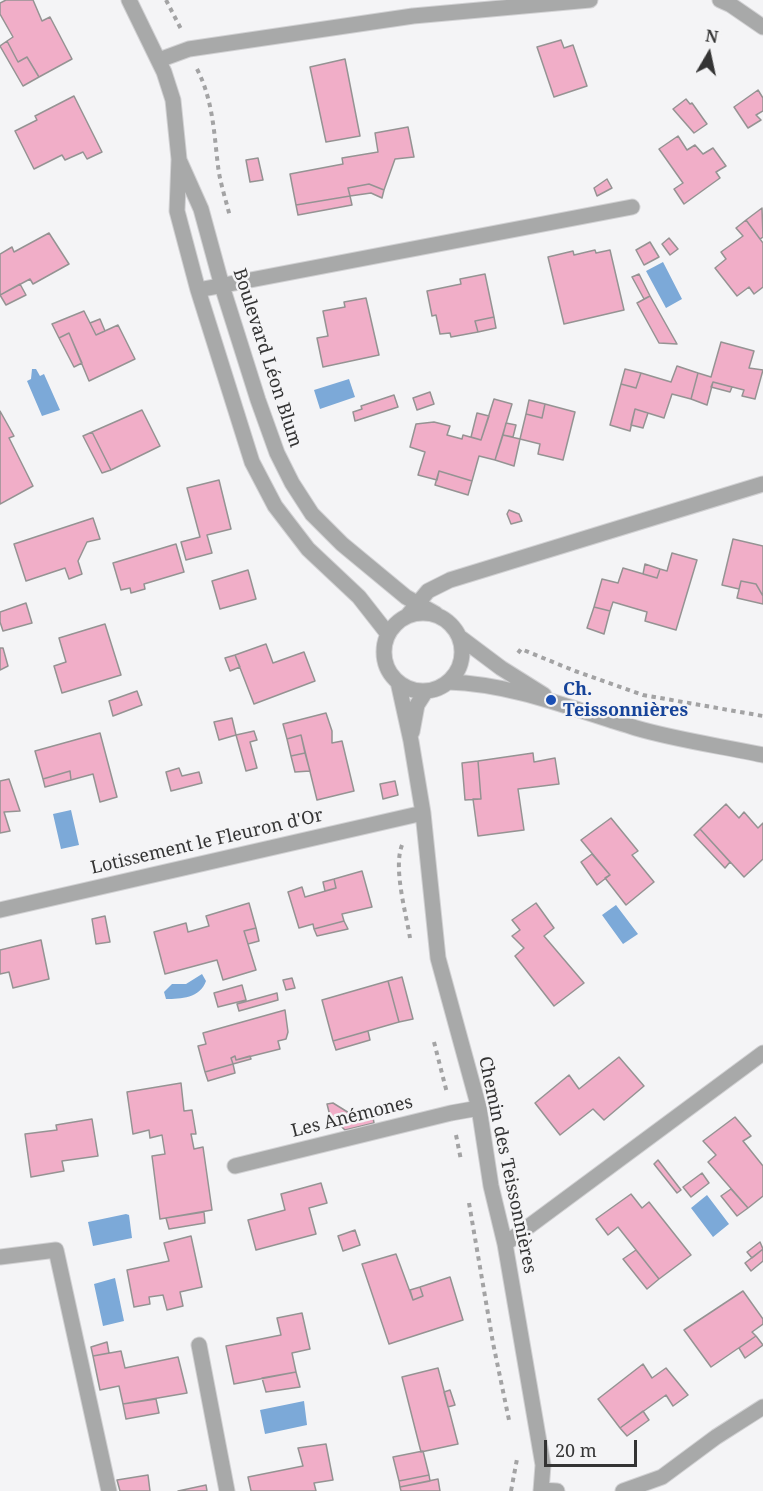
<!DOCTYPE html>
<meta charset="utf-8">
<style>
body{margin:0}
#map{position:relative;width:763px;height:1491px;overflow:hidden;background:#f4f4f6;font-family:"Noto Serif",serif}
canvas{display:block}
.north{position:absolute;left:679px;top:24px;width:60px;height:60px;-webkit-text-stroke:4px #f4f4f6;paint-order:stroke;rotate:9deg;font-size:16px;font-weight:700;line-height:24px;text-align:center;color:#343434}
.north::after{content:'';display:block;margin:auto;width:21px;height:27px;background:#343434;clip-path:polygon(50% 0,100% 100%,50% 72%,0 100%)}
.scale{position:absolute;left:544px;top:1440px;width:93px;height:27px;box-sizing:border-box;border:3px solid #343434;border-top:0;padding-left:8px;font-size:18px;line-height:21px;white-space:nowrap;color:#343434;-webkit-text-stroke:4px #f4f4f6;paint-order:stroke}
</style>
<div id="map">
<canvas width="763" height="1491"></canvas>
<div class="north">N</div>
<div class="scale">20 m</div>
</div>
<script>
const ctx = document.querySelector('canvas').getContext('2d');
ctx.lineJoin = 'round';
function paint(path, color) { ctx.fillStyle = color; ctx.fill(path, 'evenodd'); }
function strokePath(path, color, width, dash) { ctx.strokeStyle = color; ctx.lineWidth = width; ctx.lineCap = dash ? 'butt' : 'round'; ctx.setLineDash(dash || []); ctx.stroke(path); }
function drawText(font, color, halo, rows, align = 'center') {
  ctx.font = font + ' "Noto Serif",serif'; ctx.lineWidth = 5; ctx.setLineDash([]); ctx.textBaseline = 'middle'; ctx.strokeStyle = halo; ctx.fillStyle = color; for (const [text, x, y, turn = 0] of rows) {
    ctx.save(); ctx.translate(x, y); ctx.rotate((+turn || 0) * Math.PI / 180); ctx.textAlign = isNaN(turn) ? turn : align; if (halo) ctx.strokeText(text, 0, 0); ctx.fillText(text, 0, 0); ctx.restore();
  }
}
paint(new Path2D(`
 M663,262L682,299L666,308L646,271Z
 M32,369H36L40,376L44,374L60,410L42,416L27,381L31,379Z
 M349,379L355,397L320,409L314,390Z
 M71,810L79,845L61,849L53,814Z
 M616,905L638,934L623,944L602,915Z
 M202,974L206,981C200,998 181,999 166,999L164,992L172,984H186Z
 M707,1195L729,1224L713,1237L691,1208Z
 M126,1214L129,1215L132,1238L93,1246L88,1222Z
 M115,1278L124,1321L103,1326L94,1284Z
 M304,1401L307,1425L265,1434L260,1410Z`), '#7ca9d8');
const building = new Path2D(`
 M6,0H33L42,21L50,17L72,59L39,77L27,57L18,62L7,41L13,37L0,14V3Z
 M561,40L564,48L573,45L587,86L554,97L537,47Z
 M7,41L18,62L27,57L39,77L23,86L0,46Z
 M345,59L360,136L326,142L310,67Z
 M758,90L763,98V111L756,115L761,120L748,128L734,107Z
 M74,96L102,152L87,159L83,152L65,160L62,155L34,169L15,131L37,120L35,116Z
 M686,99L690,104L692,103L707,124L694,133L673,109Z
 M408,127L414,157L395,159L384,190L369,184L348,188L350,196L296,205L290,174L343,164L342,158L378,152L375,133Z
 M678,136L687,150L695,145L703,154L713,148L726,166L716,172L720,178L684,204L674,189L683,183L659,149Z
 M258,158L263,180L250,182L246,160Z
 M607,179L612,188L597,196L594,188Z
 M369,184L384,190L382,198L371,193L350,196L348,188Z
 M350,196L352,205L298,215L296,205Z
 M762,208L763,237L760,239L746,220Z
 M746,220L763,243V287L754,294L749,287L737,296L715,268L726,259L721,252L743,236L736,228Z
 M49,233L69,264L33,284L30,279L0,295V254L12,247L14,252Z
 M669,238L678,249L670,255L662,244Z
 M650,242L659,257L644,265L636,250Z
 M595,250L596,253L610,250L624,310L564,324L548,257L573,251L574,255Z
 M485,274L494,317L475,321L478,332L451,337L450,333L440,334L436,315L432,316L427,291L461,284L460,279Z
 M639,274L650,296L644,299L632,277Z
 M20,284L26,295L6,305L0,295Z
 M650,296L677,344L659,343L637,303Z
 M366,298L379,355L323,367L317,338L328,336L323,311L345,307L344,302Z
 M84,311L96,335L118,325L135,359L89,381L69,333L59,338L52,324Z
 M494,317L496,328L478,332L475,321Z
 M100,319L105,331L96,335L90,323Z
 M69,333L82,363L74,367L59,338Z
 M721,342L754,351L749,368L763,370L755,399L742,396L744,390L713,382L707,405L691,399L698,373L711,377Z
 M677,366L698,373L691,399L672,394L664,418L635,409L630,431L610,425L621,384L636,388L641,373L671,382Z
 M625,369L641,373L636,388L621,384Z
 M713,382L732,387L730,392L711,387Z
 M430,392L434,404L417,410L413,398Z
 M394,395L398,407L355,421L353,412L362,409L361,406Z
 M494,399L512,404L495,460L479,456L472,481L439,471L437,480L418,475L425,452L410,447L416,424L434,422L450,426L447,435L462,439L463,435L481,440Z
 M529,400L545,404L542,418L526,414Z
 M545,404L575,412L563,460L538,454L540,444L520,439L526,414L542,418Z
 M635,409L648,413L643,428L631,425Z
 M142,410L160,446L111,470L92,432Z
 M0,411L14,436L9,438L33,486L0,504Z
 M477,413L489,416L481,440L471,437Z
 M506,423L516,425L513,437L503,435Z
 M92,432L111,470L102,473L83,436Z
 M503,435L520,439L514,466L495,460Z
 M439,471L472,481L468,495L435,485Z
 M219,480L231,529L207,535L212,553L186,560L181,542L200,537L187,488Z
 M509,510L519,514L522,521L511,524L507,514Z
 M93,518L100,539L87,542L78,561L82,574L69,579L65,568L26,581L14,544Z
 M733,539L763,546V596L756,584L741,581L739,589L722,585Z
 M176,544L184,572L144,584L145,589L131,593L130,588L121,590L113,563Z
 M672,553L697,560L676,630L645,621L647,612L613,602L610,611L594,607L602,579L618,583L623,568L657,578L660,569L667,571Z
 M645,564L660,569L657,578L643,574Z
 M248,570L256,599L220,609L212,581Z
 M741,581L756,584L763,596V604L737,598Z
 M26,603L32,623L3,631L0,622V612Z
 M594,607L610,611L604,634L587,628Z
 M105,624L121,675L62,693L54,666L66,662L59,638Z
 M266,644L273,663L304,652L315,681L254,704L235,655Z
 M0,648H3L8,666L0,670Z
 M235,655L240,667L230,671L225,658Z
 M137,691L142,705L113,716L109,701Z
 M326,713L332,731V743L342,741L354,791L317,800L301,735L287,739L283,724Z
 M232,718L236,735L219,740L214,722Z
 M254,731L257,740L250,742L257,768L246,771L236,735Z
 M100,733L117,797L100,802L93,774L71,780L70,771L43,779L35,751Z
 M301,735L305,753L291,756L287,739Z
 M305,753L310,771L295,772L291,756Z
 M533,753L534,762L555,758L559,784L518,789L524,830L478,836L473,799H481L478,761Z
 M478,761L481,799L465,800L462,763Z
 M179,768L182,776L199,772L202,783L171,791L166,772Z
 M70,771L71,780L45,787L43,779Z
 M9,779L20,811L4,812L10,831L0,833V781Z
 M395,781L398,795L383,799L380,784Z
 M726,804L739,818L744,812L758,828L763,823V859L744,877L700,829Z
 M611,818L638,851L632,855L654,882L626,905L605,878L610,875L581,840Z
 M700,829L730,862L725,868L694,835Z
 M592,854L610,875L597,885L581,862Z
 M362,871L372,907L342,914L344,921L314,929L313,924L299,928L288,892L302,887L305,897L336,888L334,879Z
 M334,879L336,888L325,891L323,882Z
 M249,903L256,928L244,931L256,970L223,980L217,960L165,974L154,932L186,923L188,932L209,926L206,916Z
 M536,903L554,928L544,936L584,983L554,1006L515,956L524,948L512,936L520,930L512,920Z
 M105,916L110,942L96,944L92,919Z
 M344,921L348,929L317,936L314,929Z
 M256,928L259,941L248,944L244,931Z
 M41,940L49,979L13,988L9,972L0,974V950Z
 M402,977L413,1019L399,1022L388,981Z
 M292,978L295,988L286,990L283,980Z
 M388,981L399,1022L333,1041L322,1000Z
 M242,985L246,1000L218,1007L214,993Z
 M277,993L278,1000L239,1011L237,1004Z
 M285,1010L288,1032L286,1039L278,1041L280,1049L236,1060L235,1056L231,1058L233,1064L205,1072L198,1046L206,1044L203,1033Z
 M368,1031L370,1040L336,1050L333,1041Z
 M235,1056L236,1060L250,1056L251,1059L233,1064L231,1058Z
 M619,1057L644,1086L604,1120L593,1109L560,1135L535,1103L569,1075L579,1089Z
 M233,1064L235,1073L208,1081L205,1072Z
 M181,1083L184,1111L192,1110L196,1134H191L194,1149L203,1147L212,1210L160,1219L152,1156L165,1154L162,1135L150,1138L149,1130L133,1134L127,1092Z
 M333,1103L354,1116L372,1112L374,1123L345,1130L330,1116L327,1104Z
 M735,1117L751,1136L743,1141L763,1166V1196L748,1208L708,1162L716,1155L703,1141Z
 M92,1119L98,1156L62,1161L64,1171L31,1177L25,1134L57,1130L56,1125Z
 M658,1160L681,1190L677,1193L654,1164Z
 M702,1173L709,1183L691,1197L683,1187Z
 M321,1183L327,1203L309,1208L316,1234L256,1250L248,1220L285,1210L281,1194Z
 M731,1189L748,1208L737,1216L721,1196Z
 M631,1194L642,1208L649,1202L691,1255L659,1279L618,1227L608,1235L596,1219Z
 M204,1212L205,1223L169,1229L166,1218Z
 M355,1230L360,1245L343,1251L338,1236Z
 M191,1236L202,1287L180,1292L183,1306L167,1310L163,1295L149,1297L150,1304L134,1307L127,1270L169,1261L164,1243Z
 M760,1242L763,1249L752,1258L747,1252Z
 M763,1249V1261L751,1271L745,1263Z
 M636,1250L659,1279L647,1289L623,1259Z
 M396,1254L413,1300L423,1296L420,1287L450,1277L463,1320L389,1344L362,1264Z
 M420,1287L423,1296L413,1300L410,1290Z
 M743,1291L763,1319V1324L752,1332L756,1336L711,1367L684,1330Z
 M302,1313L310,1349L292,1353L296,1372L234,1384L226,1346L281,1335L277,1318Z
 M756,1336L763,1345L745,1358L739,1348Z
 M107,1342L109,1353L93,1356L91,1347Z
 M121,1351L125,1368L178,1357L187,1393L123,1404L119,1386L100,1390L93,1356Z
 M643,1364L652,1378L666,1368L688,1395L673,1406L666,1395L620,1428L598,1399Z
 M438,1368L458,1444L421,1452L402,1377Z
 M296,1372L300,1387L266,1392L262,1378Z
 M450,1390L455,1405L448,1407L444,1392Z
 M156,1399L159,1413L126,1419L123,1404Z
 M643,1411L649,1420L627,1436L620,1428Z
 M326,1444L333,1480L314,1483L316,1491H251L248,1477L303,1466L298,1448Z
 M423,1451L429,1475L399,1481L393,1457Z
 M148,1475L150,1491H120L117,1480Z
 M429,1475L430,1481L400,1487L399,1481Z
 M438,1479L440,1491H401L400,1487Z
 M206,1485L207,1491H178Z`);
paint(building, '#f1aec8');
strokePath(building, '#959393', 1.5);
const street = new Path2D(`
 M129,0L164,72L173,100L179,159L177,211L198,290L252,462L275,506L308,549L359,597L388,634
 M720,0L731,5L763,27
 M159,60L189,49L413,16L590,0
 M180,162L201,209L222,286L258,400L277,453L292,483L312,514L342,544L406,597L436,614
 M198,290L632,207
 M384 652a39 39 0 1 1 78 0a39 39 0 1 1-78 0Z
 M408,615L428,591L450,580L763,484
 M461,638L501,668L544,695
 M398,682L411,741L423,813L438,958L479,1108L491,1186L505,1244L543,1465L541,1491
 M448,682C514,684 575,710 636,728C677,740 721,746 763,755
 M412,732L417,705L426,691
 M0,910L423,813
 M235,1166L451,1113L479,1108
 M505,1244L763,1053
 M0,1257L56,1250L109,1491
 M199,1345L227,1491
 M541,1490L557,1491
 M623,1491L662,1477L716,1437L763,1407`);
strokePath(street, '#d1d1d3', 17);
strokePath(new Path2D(`
 M166,0L181,29
 M197,69C213,100 214,133 218,166C220,183 226,200 230,217
 M518,653L521,649L575,671L643,695L763,716
 M402,845C393,868 406,913 410,938
 M434,1042L447,1093
 M456,1135L461,1160
 M469,1203L493,1343L509,1420
 M511,1491L517,1459`), '#a3a3a4', 4, [4.5, 4.5]);
strokePath(street, '#a8a9a9', 15);
for (const [x, y, r, color] of [
 [551,700,6,"#1a4fb4"]
]) { const dot = new Path2D(); dot.arc(x, y, r, 0, 2 * Math.PI); ctx.fillStyle = color; ctx.fill(dot); strokePath(dot, '#f4f4f6', 2); }
drawText('18px', '#343434', '#f4f4f6', [
 ["Boulevard Léon Blum",267,358,72],
 ["Lotissement le Fleuron d'Or",207,842,-13],
 ["Les Anémones",352,1117,-14],
 ["Chemin des Teissonnières",507,1165,78]
]);
drawText('bold 18px', '#164399', '#f4f4f6', [
 ["Ch.",563,690],
 ["Teissonnières",563,711]
], 'left');
</script>
